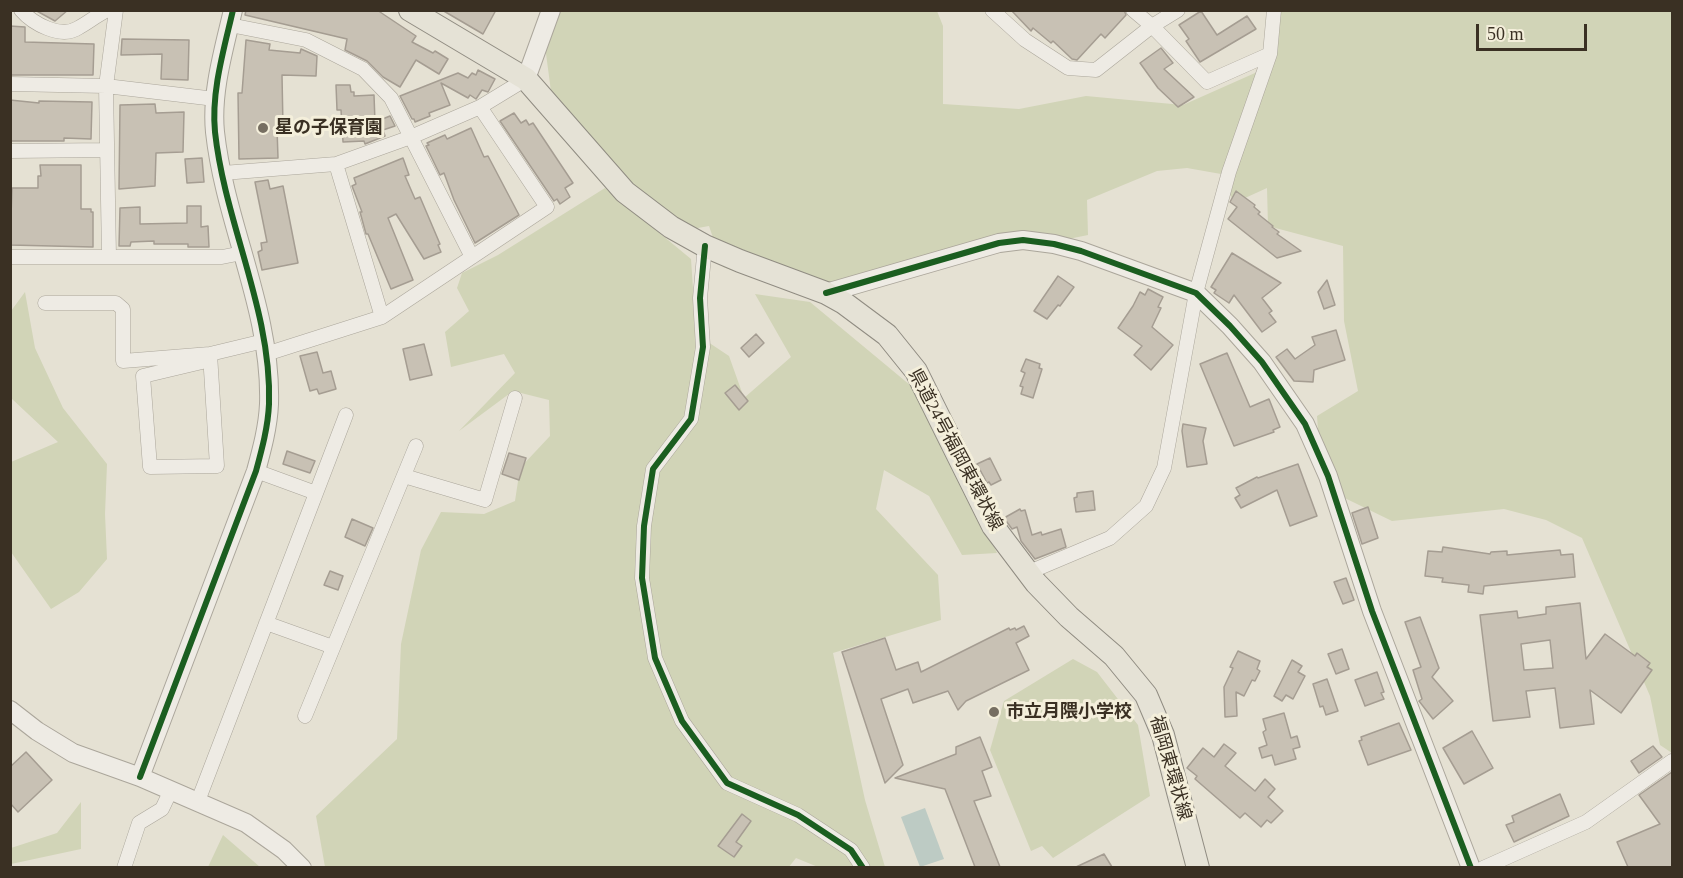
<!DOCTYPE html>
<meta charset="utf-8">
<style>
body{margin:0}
#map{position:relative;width:1683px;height:878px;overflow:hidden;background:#e5e1d3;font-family:"Times New Roman",serif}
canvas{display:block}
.frame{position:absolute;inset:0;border:12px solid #3a3023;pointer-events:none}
.scale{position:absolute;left:1476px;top:24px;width:111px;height:27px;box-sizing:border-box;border:3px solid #3a3023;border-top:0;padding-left:8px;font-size:18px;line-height:21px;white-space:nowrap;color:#3a3023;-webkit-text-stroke:4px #f4efdb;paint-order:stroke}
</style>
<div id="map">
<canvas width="1683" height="878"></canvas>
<div class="frame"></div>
<div class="scale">50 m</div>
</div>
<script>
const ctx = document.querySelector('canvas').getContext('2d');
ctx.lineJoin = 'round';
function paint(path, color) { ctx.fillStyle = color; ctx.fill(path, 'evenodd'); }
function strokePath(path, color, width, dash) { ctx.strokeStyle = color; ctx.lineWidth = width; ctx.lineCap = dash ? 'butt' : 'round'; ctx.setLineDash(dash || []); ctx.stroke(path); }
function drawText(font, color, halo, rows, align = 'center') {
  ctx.font = font + ' "Times New Roman","Noto Sans JP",serif'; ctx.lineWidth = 6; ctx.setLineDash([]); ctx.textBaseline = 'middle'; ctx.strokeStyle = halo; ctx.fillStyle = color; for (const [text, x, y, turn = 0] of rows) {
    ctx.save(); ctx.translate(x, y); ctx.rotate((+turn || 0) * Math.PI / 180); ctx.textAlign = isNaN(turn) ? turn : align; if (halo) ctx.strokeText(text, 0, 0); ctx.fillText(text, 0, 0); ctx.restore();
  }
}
paint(new Path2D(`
 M560,11H937L943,26V104L1019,109L1086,96L1183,105L1273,65L1271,11H1672V753L1660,745L1650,696L1582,538L1546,520L1504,509L1392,521L1322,487L1317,416L1358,391L1344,321L1343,246L1268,226L1267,188L1234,203L1221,174L1187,168L1157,171L1087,200L1088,235L798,294L723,267L709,226L670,233L554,114L545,46Z
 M605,188L691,259L696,334L729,356L744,398L791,357L755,294L810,302L922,395L997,553L962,555L929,496L884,470L876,509L938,575L941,620L833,653L865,800L885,867H866L852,856V868L818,867L796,858L788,868L325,867L316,816L397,739L401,644L421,550L441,512L484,514L515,501L520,468L550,436L549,400L513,391L459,431L515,373L504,354L451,367L445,332L469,311L457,288L462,273L498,255Z
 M25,292L35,348L63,408L107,464L105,514L107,559L79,592L51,609L11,552V462L58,442L11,398V311Z
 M1073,659L1097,672L1138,725L1150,796L1053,858L1042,846L1031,851L990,750L1004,701Z
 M81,802V849L11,864V848L57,833Z
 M223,835L260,867H208Z`), '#d1d4b7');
paint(new Path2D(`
 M925,808L944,859L920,867L901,817Z`), '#bdcbc4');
const building = new Path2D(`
 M35,10H68L55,21Z
 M246,10H377L416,36L412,42L433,53L435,51L448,59L439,74L416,60L400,87L383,77L367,61L345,50L347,39L245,15Z
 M442,10H496L483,34Z
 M1011,10H1124L1126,15L1105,38L1101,34L1077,60L1072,59L1053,41L1051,43L1033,28L1031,31Z
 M1201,11L1217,35L1247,16L1256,29L1200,62L1186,41L1189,39L1179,25Z
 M10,26L25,27V42L94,44L93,75H10Z
 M122,39L189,40L188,80L161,79L162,54L121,55Z
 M246,40L270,44L269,50L300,53L301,49L317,56L316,76L282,75L283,127L277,128L278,158L239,159L238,93H242Z
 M1161,48L1173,63L1164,69L1194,97L1178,107L1158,88L1140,63Z
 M478,70L495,79L488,92L482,90L476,99L470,95L468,98L441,83L450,105L429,113L430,116L415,122L414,119H412L400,96L458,73L468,78L472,73L476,75Z
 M336,85H350L351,92H354V96L374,95L375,122L390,116L395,126L383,130L385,136L365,144L364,141L343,142L341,110H337Z
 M10,100L39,103V101L92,102L91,139L64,138V141H10Z
 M155,104L156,113L184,112L183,152L156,153L155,186L119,189L120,105Z
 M514,113L521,123L526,120L529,125L533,123L573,183L565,188L570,197L560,204L557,199L554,201L500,121Z
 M471,128L484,157L488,156L519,215L475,243L454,200L444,173L440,175L426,146L429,145L427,143L445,135L447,139Z
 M202,158L204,182L187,183L185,159Z
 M403,158L409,175L405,176L415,199L420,197L440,244L438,245L441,252L424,259L396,214L388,218L413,280L391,289L368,234H366L360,212H362L352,186L356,184L354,178Z
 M40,165H81V209H91V212H93V247L10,245L12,188H38V176H41Z
 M268,180L270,189L283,186L298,263L262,270L258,252L262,250L261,243L267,242L255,182Z
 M1236,191L1255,205L1254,207L1260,212L1258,214L1273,226L1272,227L1279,232L1277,234L1301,251L1277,258L1228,219L1237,207L1230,202Z
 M187,206H201V227L208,226L209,247H188V244H154V241L131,242L130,246H119L120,208L140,207V224L187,223Z
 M1232,253L1281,283L1262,298L1272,311L1269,313L1276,322L1262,332L1234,295L1229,303L1214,293L1216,290L1211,287Z
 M1058,276L1074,287L1060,306L1058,305L1047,319L1034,311Z
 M1327,280L1335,305L1324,309L1318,292Z
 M1148,289L1163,297L1158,307L1161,308L1152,327L1173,345L1151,370L1134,355L1142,346L1118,328L1133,306L1140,292L1145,295Z
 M1336,330L1345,360L1314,370L1313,382L1294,381L1276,357L1287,349L1295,359L1315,345L1312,337Z
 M756,334L764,343L749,357L741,348Z
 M424,344L432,375L410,380L403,349Z
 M317,352L323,373L331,371L336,389L319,394L317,389L310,391L300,356Z
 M1227,353L1250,407L1269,399L1280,427L1273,430L1274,432L1234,446L1200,364Z
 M1026,359L1040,364L1039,368L1042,369L1033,398L1021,394L1023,387L1020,386L1025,373L1021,371Z
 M735,385L748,401L739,410L725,393Z
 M1183,424L1206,428L1203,441L1207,464L1187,467L1182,431Z
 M287,451L315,461L310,473L283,464Z
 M509,453L526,458L519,480L502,474Z
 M990,458L1001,480L991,485L989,482L987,483L977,464Z
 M1298,464L1317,516L1290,526L1277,490L1241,508L1235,498L1240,495L1236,488L1257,477L1258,478Z
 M1093,491L1095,510L1076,512L1074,498L1077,497V493Z
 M1368,507L1378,538L1362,544L1352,513Z
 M1020,509L1021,511L1025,510L1032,535L1041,532L1042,535L1061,529L1066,547L1035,559L1021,541L1017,527L1012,529L1004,518Z
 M352,519L373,528L365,546L345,537Z
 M1443,547L1490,554L1491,552L1507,551V555L1560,550L1561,555L1573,554L1575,577L1484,586L1483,594L1468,592L1469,585L1442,582L1443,578L1425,576L1428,551L1442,552Z
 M330,571L343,576L338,590L324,585Z
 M1346,578L1354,600L1343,604L1334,582Z
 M1580,603L1586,659L1605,634L1635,656L1637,653L1650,663L1647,667L1652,670L1621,713L1590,690L1594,724L1560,728L1555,688L1526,691L1530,717L1493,721L1480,615L1517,611L1518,618L1546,614V607ZM1550,640L1553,668L1524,670L1521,644Z
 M1420,617L1439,668L1432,677L1453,701L1433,719L1419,701L1422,699L1413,670L1421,667L1405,622Z
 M1024,626L1029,636L1016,643L1029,670L966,701L958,710L948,691L913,703L908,689L881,699L903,765L885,783L842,652L885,638L896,670L918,662L921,672L1009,628L1010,630L1015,628L1016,630Z
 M1342,649L1349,669L1336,674L1328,654Z
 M1238,651L1260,661L1257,669L1260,671L1255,681L1252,680L1244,696L1236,692L1237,716L1225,717L1224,687L1233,668L1230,667Z
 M1292,660L1302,666L1298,672L1305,676L1293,699L1286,695L1282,701L1274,696Z
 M1377,672L1384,692L1381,693L1384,699L1365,706L1355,680Z
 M1327,679L1338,711L1326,715L1323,706L1320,707L1313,684Z
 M1284,713L1291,738L1297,736L1300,747L1293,749L1296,759L1275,765L1272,755L1262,758L1259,748L1267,745L1263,732L1266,730L1263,719Z
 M1399,723L1411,750L1368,765L1359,741L1362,740L1361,737Z
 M1472,731L1493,768L1464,784L1443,748Z
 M980,737L992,767L982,771L991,796L974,801L1000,867H975L945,789L895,778L956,754V747Z
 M1224,744L1236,753L1225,766L1255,791L1265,779L1275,789L1268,797L1283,811L1271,823L1267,820L1261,827L1245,813L1240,818L1195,779L1197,776L1187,768L1203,748L1214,757Z
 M1653,746L1662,757L1639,773L1631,761Z
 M26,752L52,780L18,812L10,803V767Z
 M1672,772V867H1628L1617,842L1660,824L1639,795Z
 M1560,794L1569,816L1514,842L1506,825L1514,822L1512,816Z
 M742,814L751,821L736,842L742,846L734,857L718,846Z
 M1104,854L1112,867H1076Z`);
paint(building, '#c8c1b4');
strokePath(building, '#a59d92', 1.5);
const minor = new Path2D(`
 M21,10C33,24 61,39 78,28C89,22 97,15 108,10
 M992,10L1025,40L1068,68L1096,70L1152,26L1178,10
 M1133,10L1152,26L1207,82L1270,54
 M230,25L306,40L363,69L391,98L472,257
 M10,84L106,86L215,99
 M10,151L107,150
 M336,164L382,317
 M223,173L336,164L411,137L480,107L526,79
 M705,246L700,298L703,347L691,419L653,469L644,526L642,578L655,658L682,721L727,783L798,815L851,850L863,868
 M109,256L106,86L116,10
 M10,257H222L242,253
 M45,303H116L123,309V361L210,354L217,466L150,467L143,376L202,362L210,354L264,341
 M266,354L382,317L547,207L480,107
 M256,471L316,493
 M404,476L485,500L515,398
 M1027,573L1110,538L1146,506L1164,468L1196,293L1229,172L1270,54L1274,10
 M266,623L333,647
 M305,716L416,446
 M198,801L346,415
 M124,868L139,823L162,809L171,790
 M1483,868L1586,822L1672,761`);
const tertiary = new Path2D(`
 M526,79L551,10
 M826,293L999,243L1023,240L1054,244L1081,251L1196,293L1230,326L1262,362L1305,424L1328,476L1372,611L1471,868
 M10,710L37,731L73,753L140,777L246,823L284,850L302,868
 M140,777L256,471C262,449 268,427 269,404C272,311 225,224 215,132C211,92 224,49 233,10`);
const primary = new Path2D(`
 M410,10L526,79L625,192L671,227L705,246L740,261L826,293L844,303L887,335L916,371L993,526L1036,583L1069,617L1114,656L1146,695L1163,735L1198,868`);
strokePath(minor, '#aba69b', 15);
strokePath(tertiary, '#aba69b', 20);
strokePath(primary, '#908c82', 24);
strokePath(minor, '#eeebe4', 14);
strokePath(tertiary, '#eeebe4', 18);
strokePath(primary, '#e5e2d6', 22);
strokePath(new Path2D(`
 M705,246L700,298L703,347L691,419L653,469L644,526L642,578L655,658L682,721L727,783L798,815L851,850L863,868
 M826,293L999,243L1023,240L1054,244L1081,251L1196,293L1230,326L1262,362L1305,424L1328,476L1372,611L1471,868
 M140,777L256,471C262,449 268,427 269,404C272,311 225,224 215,132C211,92 224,49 233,10`), '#1b5e20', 6);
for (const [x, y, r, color] of [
 [263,128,6,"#766e61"],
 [994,712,6,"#766e61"]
]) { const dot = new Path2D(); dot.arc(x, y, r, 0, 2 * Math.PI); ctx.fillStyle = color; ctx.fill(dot); strokePath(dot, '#f4efdb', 2); }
drawText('bold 18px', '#3a3023', '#f4efdb', [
 ["星の子保育園",275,128],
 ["市立月隈小学校",1006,712]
], 'left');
drawText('18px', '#3a3023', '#f4efdb', [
 ["県道24号福岡東環状線",955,450,62],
 ["福岡東環状線",1170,768,74]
]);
</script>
